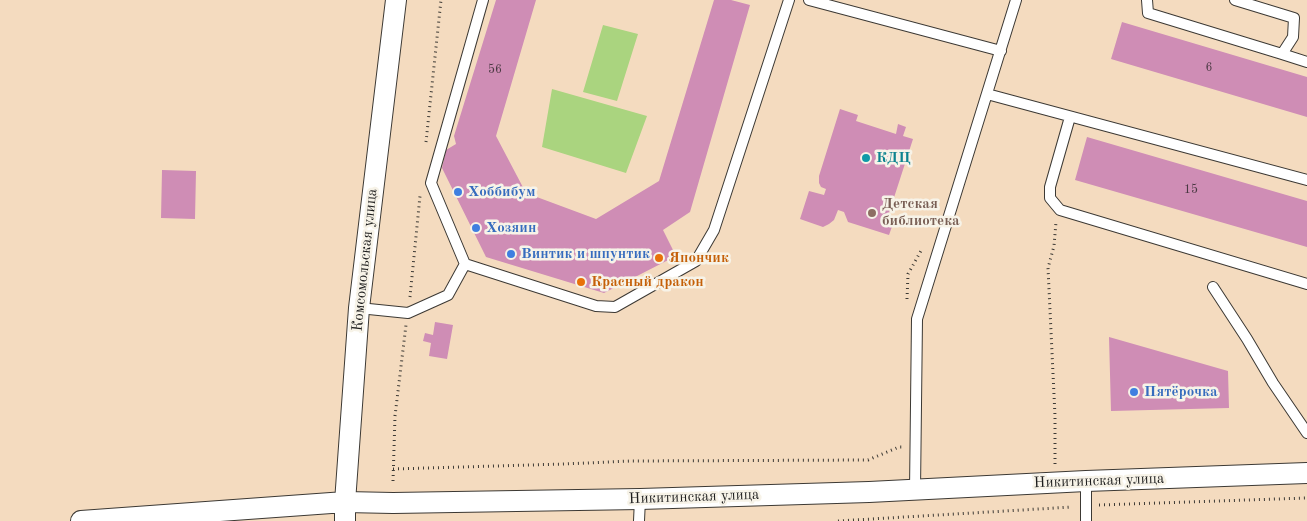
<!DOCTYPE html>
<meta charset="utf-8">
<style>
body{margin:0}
canvas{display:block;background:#f4dbbf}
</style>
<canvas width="1307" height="521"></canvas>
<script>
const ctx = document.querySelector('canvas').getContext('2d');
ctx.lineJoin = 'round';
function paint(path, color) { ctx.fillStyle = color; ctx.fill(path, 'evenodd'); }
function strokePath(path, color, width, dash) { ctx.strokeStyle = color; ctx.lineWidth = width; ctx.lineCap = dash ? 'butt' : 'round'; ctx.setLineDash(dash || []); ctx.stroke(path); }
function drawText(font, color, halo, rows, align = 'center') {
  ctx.font = font + ' "Old Standard TT",serif'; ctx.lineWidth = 5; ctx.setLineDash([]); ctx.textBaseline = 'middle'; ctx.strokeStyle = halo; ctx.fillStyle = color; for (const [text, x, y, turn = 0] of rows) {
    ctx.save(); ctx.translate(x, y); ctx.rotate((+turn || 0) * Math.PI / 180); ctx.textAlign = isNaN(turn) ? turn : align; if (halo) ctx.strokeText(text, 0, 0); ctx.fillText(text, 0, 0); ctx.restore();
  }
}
paint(new Path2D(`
 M603,25L638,34L617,101L583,92Z
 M552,89L647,116L626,173L542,147Z`), '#aad47f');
paint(new Path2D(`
 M496,0H536L496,136L526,193L596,219L659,181L714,0H731L750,5L690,212L663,230L676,256L604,293L486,257L442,168L446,150L456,144L454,136Z
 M1122,22L1307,77V117L1111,59Z
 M840,109L858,115L856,121L896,134L898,124L906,127L903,136L913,139L888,216L895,218L889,235L848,222L844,212L838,210L834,220L829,224L823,227L800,219L809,191L824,195L826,189L821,187L819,183V176Z
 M1087,137L1307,201V247L1075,180Z
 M162,170L196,171L195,219L161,218Z
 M435,322L453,325L447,359L429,356L431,343L423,341L425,333L433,335Z
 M1109,337L1228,371L1229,408L1111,411Z`), '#cf8db5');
const lane = new Path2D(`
 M483,0L431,183L465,264L596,306L615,307L696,261L714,230L789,0
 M809,0L1001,51
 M1147,0L1148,13L1282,54L1293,37L1294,18L1235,0
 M1282,54L1307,62
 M987,94L1307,180
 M1070,117L1050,187V198L1060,210L1307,284
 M1213,287L1247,339L1273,383L1307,433
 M359,308L408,313L448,295L465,264
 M1086,481V521
 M915,490L917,319L1016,0
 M639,521L640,499`);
const street = new Path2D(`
 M81,521L345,502L393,503L640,499L869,492L1086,481L1307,473
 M345,521V502L359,308L396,0`);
strokePath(lane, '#3c3934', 12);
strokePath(street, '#3c3934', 22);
strokePath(new Path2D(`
 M426,142L441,0
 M410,297L420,196
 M907,299L908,274L922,249
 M1055,464V416L1048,268L1054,246L1056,222
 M393,469L564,464L631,461L868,460L899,447H903
 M393,481L395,416L406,325
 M1099,505L1307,498
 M838,521L1072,507`), '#3c3934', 3, [1, 4]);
strokePath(lane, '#fff', 10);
strokePath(street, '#fff', 20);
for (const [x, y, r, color] of [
 [866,158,5,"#0f9aa8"],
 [458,192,5,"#3f7fe0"],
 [872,213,5,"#8d6e63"],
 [476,228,5,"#3f7fe0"],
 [511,254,5,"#3f7fe0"],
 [659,258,5,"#e8710a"],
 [581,282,5,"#e8710a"],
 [1134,392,5,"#3f7fe0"]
]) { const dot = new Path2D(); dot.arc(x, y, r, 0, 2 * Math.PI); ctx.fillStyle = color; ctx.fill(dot); strokePath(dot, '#f7f3e8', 2); }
drawText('12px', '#493842', null, [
 ["6",1209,68],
 ["56",495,70],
 ["15",1191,190]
]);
drawText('bold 15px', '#0d838f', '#f7f3e8', [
 ["КДЦ",876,158]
], 'left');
drawText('bold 15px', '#366cbe', '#f7f3e8', [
 ["Хоббибум",468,192],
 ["Хозяин",486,228],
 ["Винтик и шпунтик",521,254],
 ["Пятёрочка",1144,392]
], 'left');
drawText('bold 15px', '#785e54', '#f7f3e8', [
 ["Детская",882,204],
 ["библиотека",882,221]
], 'left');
drawText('bold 15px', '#c56008', '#f7f3e8', [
 ["Япончик",669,258],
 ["Красный дракон",591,282]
], 'left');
drawText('15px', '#1c1c1c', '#f7f3e8', [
 ["Комсомольская улица",365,260,-84],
 ["Никитинская улица",1099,481,-2],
 ["Никитинская улица",694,497,-2]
]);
</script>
